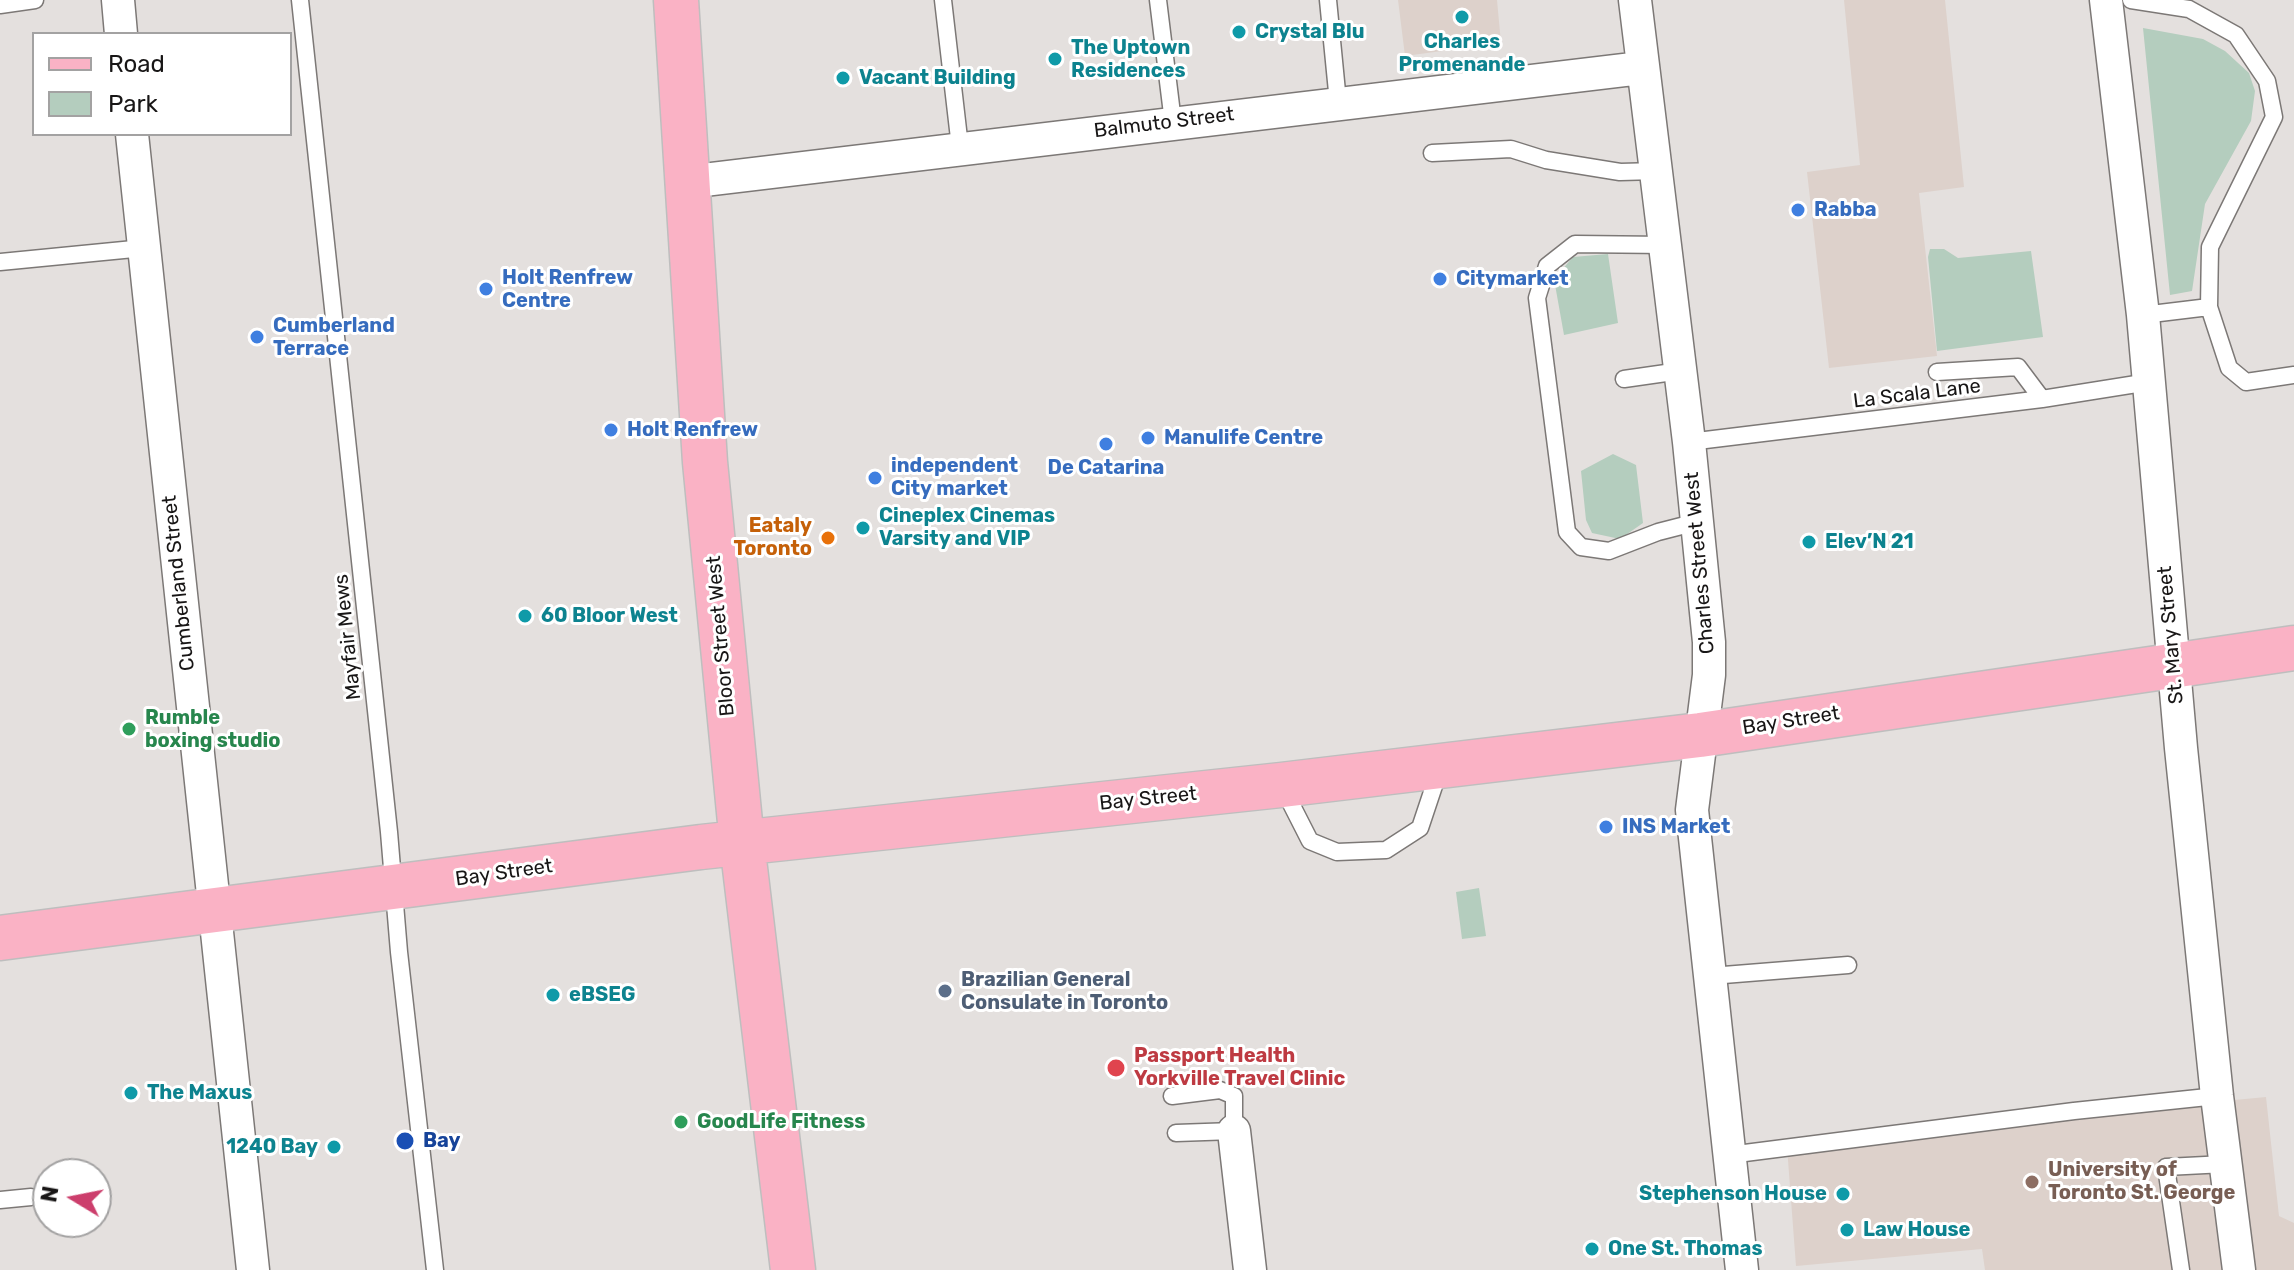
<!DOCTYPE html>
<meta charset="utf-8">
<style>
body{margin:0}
#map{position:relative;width:2294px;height:1270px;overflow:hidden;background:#e4e0de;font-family:Rubik,sans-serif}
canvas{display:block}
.legend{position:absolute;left:32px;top:32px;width:260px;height:104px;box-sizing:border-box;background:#fff;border:2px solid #a3a2a2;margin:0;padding:10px 14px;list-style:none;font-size:24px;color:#181616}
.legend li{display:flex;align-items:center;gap:16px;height:40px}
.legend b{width:40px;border:2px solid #a3a2a2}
.north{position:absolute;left:32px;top:1158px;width:80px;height:80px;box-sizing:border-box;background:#fff;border:2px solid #a3a2a2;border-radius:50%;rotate:280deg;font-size:22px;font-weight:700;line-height:32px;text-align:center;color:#181616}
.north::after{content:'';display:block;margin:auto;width:28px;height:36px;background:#cc3e6c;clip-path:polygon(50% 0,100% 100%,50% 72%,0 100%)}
</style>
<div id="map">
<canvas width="2294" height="1270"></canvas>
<ul class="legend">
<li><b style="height:10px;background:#fab2c5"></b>Road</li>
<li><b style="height:22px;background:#b4cdbe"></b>Park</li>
</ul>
<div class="north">N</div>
</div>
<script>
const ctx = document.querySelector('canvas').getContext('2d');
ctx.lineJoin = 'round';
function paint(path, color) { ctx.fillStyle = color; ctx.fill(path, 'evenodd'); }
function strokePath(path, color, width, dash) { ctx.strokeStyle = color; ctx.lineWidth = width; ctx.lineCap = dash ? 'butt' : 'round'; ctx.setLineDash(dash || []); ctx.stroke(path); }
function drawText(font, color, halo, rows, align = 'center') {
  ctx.font = font + ' Rubik,sans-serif'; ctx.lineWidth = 6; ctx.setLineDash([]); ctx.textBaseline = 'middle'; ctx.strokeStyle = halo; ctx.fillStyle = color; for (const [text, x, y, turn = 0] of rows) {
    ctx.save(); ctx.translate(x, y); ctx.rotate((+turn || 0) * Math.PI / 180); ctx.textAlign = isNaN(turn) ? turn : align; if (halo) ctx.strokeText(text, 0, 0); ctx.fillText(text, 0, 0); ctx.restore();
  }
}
paint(new Path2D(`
 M1398,0H1497L1501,43L1405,56Z
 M1844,0H1945L1964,187L1919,193L1937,356L1829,368L1807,172L1860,165Z
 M2266,1097L2279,1216L2294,1223V1270H1985L1982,1249L1796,1266L1787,1147L1969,1125Z`), '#ddd1cb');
paint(new Path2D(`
 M2143,28L2203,39L2225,51L2249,73L2255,91L2251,121L2205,204L2192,291L2170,295Z
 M1930,249H1944L1958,258L2031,251L2043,337L1937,351L1928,257Z
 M1608,254L1618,323L1564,335L1554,279L1573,257Z
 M1613,454L1636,465L1643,523L1620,539L1592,533L1586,520L1581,471Z
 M1479,888L1486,936L1462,939L1456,892Z`), '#b4cdbe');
const lane = new Path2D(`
 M300,0L389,832L399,952L435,1270
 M943,0L960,147
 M1158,0L1173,122
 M1328,0L1338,102
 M2131,0L2189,9L2236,35L2267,81L2274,117L2210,247L2209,307
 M0,5L35,0
 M1432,153L1511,149L1546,160L1620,172L1657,171
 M1666,245L1575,244L1547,266L1537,298L1567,532L1581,547L1609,551L1658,532L1697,522
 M0,262L144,248
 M2143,315L2209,307L2229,368L2246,382L2294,375
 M1937,372L2018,367L2042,399
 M1624,379L1680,371
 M1689,442L2042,399L2149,382
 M1282,786L1310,841L1337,852L1386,850L1420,828L1439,771
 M1711,976L1848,965
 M1172,1096L1220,1090L1234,1096V1131L1176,1133
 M1729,1155L2074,1111L2217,1096
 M0,1200L31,1197
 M2181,1270L2166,1167L2225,1164`);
const street = new Path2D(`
 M118,0L121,34
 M1635,0L1689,442L1709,642V675L1692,810L1742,1270
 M2106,0L2143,315L2181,748L2217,1096L2239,1270
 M132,134L253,1270
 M687,182L1641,68
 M1234,1131L1250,1270`);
const primary = new Path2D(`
 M676,0L705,462L742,843L793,1270
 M0,938L701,847L1281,785L1700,735L2294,648`);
strokePath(lane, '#7c7876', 19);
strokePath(street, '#7c7876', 35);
strokePath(primary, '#bebebe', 47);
strokePath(lane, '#fff', 16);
strokePath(street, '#fff', 32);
strokePath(primary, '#fab2c5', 44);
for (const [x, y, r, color] of [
 [1462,17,8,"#0f9aa8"],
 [1239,32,8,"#0f9aa8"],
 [1055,59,8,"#0f9aa8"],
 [843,78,8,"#0f9aa8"],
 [1798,210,8,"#3f7fe0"],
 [1440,279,8,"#3f7fe0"],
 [486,289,8,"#3f7fe0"],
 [257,337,8,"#3f7fe0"],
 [611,430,8,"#3f7fe0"],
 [1148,438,8,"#3f7fe0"],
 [1106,444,8,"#3f7fe0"],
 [875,478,8,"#3f7fe0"],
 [863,528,8,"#0f9aa8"],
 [828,538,8,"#e8710a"],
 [1809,542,8,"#0f9aa8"],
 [525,616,8,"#0f9aa8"],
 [129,729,8,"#2e9e5b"],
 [1606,827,8,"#3f7fe0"],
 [945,991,8,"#5c6f8a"],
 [553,995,8,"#0f9aa8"],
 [1116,1068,10,"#e0444e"],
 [131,1093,8,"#0f9aa8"],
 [681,1122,8,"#2e9e5b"],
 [405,1141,10,"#1a4fb4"],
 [334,1147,8,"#0f9aa8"],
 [2032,1182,8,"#8d6e63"],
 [1843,1194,8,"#0f9aa8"],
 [1847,1230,8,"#0f9aa8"],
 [1592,1249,8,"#0f9aa8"]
]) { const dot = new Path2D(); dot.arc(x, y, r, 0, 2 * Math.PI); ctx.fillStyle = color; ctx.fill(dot); strokePath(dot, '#fff', 3); }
drawText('bold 20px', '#0d838f', '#fff', [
 ["Crystal Blu",1255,32],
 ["Charles",1462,42,"center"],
 ["Promenande",1462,65,"center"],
 ["The Uptown",1071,48],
 ["Residences",1071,71],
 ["Vacant Building",859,78],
 ["Cineplex Cinemas",879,516],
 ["Varsity and VIP",879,539],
 ["Elev’N 21",1825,542],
 ["60 Bloor West",541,616],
 ["eBSEG",569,995],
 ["The Maxus",147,1093],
 ["1240 Bay",318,1147,"right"],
 ["Stephenson House",1827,1194,"right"],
 ["Law House",1863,1230],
 ["One St. Thomas",1608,1249]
], 'left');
drawText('20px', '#181616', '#fff', [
 ["Balmuto Street",1164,123,-7],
 ["La Scala Lane",1917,394,-7],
 ["Charles Street West",1700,563,-95],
 ["Cumberland Street",179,583,-96],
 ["St. Mary Street",2171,635,-95],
 ["Bloor Street West",721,636,-95],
 ["Mayfair Mews",348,637,-96],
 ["Bay Street",1791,721,-9],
 ["Bay Street",1148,799,-6],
 ["Bay Street",504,873,-8]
]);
drawText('bold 20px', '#366cbe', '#fff', [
 ["Rabba",1814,210],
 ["Holt Renfrew",502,278],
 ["Centre",502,301],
 ["Citymarket",1456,279],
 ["Cumberland",273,326],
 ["Terrace",273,349],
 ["Holt Renfrew",627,430],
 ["Manulife Centre",1164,438],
 ["independent",891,466],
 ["City market",891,489],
 ["De Catarina",1106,468,"center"],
 ["INS Market",1622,827]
], 'left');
drawText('bold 20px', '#c56008', '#fff', [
 ["Eataly",812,526],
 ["Toronto",812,549]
], 'right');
drawText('bold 20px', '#27864d', '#fff', [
 ["Rumble",145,718],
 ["boxing studio",145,741],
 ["GoodLife Fitness",697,1122]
], 'left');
drawText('bold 20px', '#4e5e75', '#fff', [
 ["Brazilian General",961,980],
 ["Consulate in Toronto",961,1003]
], 'left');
drawText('bold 20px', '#be3a42', '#fff', [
 ["Passport Health",1134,1056],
 ["Yorkville Travel Clinic",1134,1079]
], 'left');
drawText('bold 20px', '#164399', '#fff', [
 ["Bay",423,1141]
], 'left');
drawText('bold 20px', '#785e54', '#fff', [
 ["University of",2048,1170],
 ["Toronto St. George",2048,1193]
], 'left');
</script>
